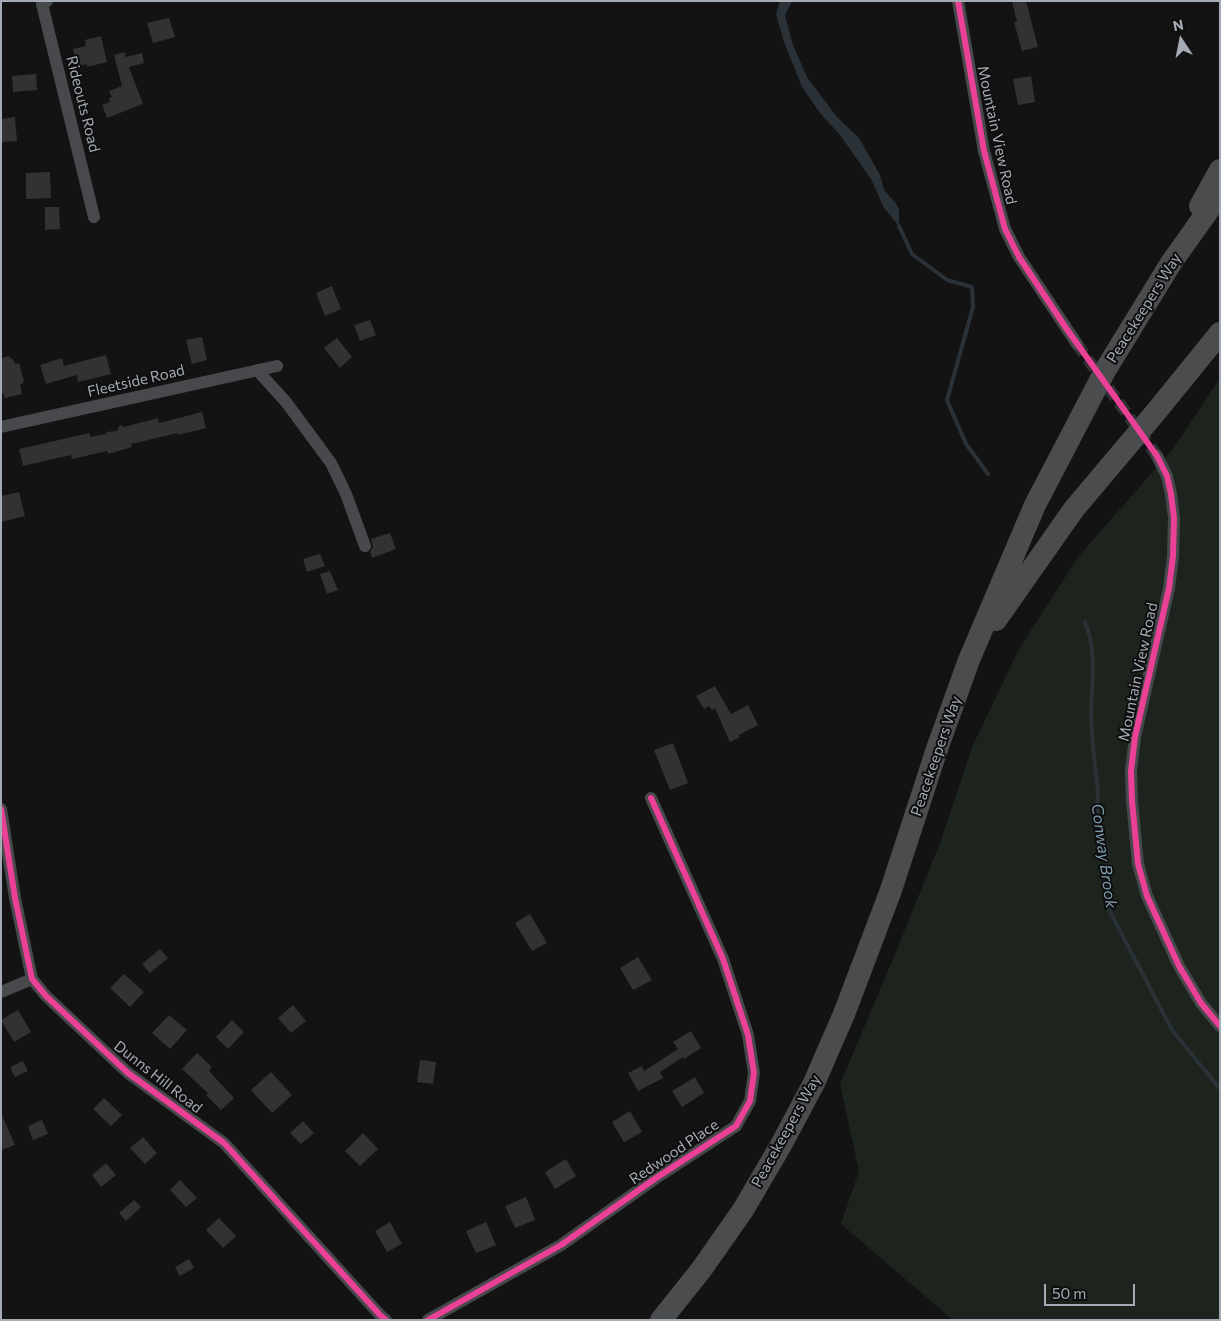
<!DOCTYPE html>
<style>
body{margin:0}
#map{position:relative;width:1221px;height:1321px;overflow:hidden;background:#131314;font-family:Commissioner,sans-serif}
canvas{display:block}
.frame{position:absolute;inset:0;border:2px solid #a5abb4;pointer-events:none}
.north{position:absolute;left:1156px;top:15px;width:50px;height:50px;-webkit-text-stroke:4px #0e0e0f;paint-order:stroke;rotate:349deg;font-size:14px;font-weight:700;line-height:20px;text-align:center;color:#a5abb4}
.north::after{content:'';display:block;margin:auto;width:18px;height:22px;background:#a5abb4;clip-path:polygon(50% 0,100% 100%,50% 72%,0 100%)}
.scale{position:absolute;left:1044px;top:1284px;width:91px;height:22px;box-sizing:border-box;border:2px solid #a5abb4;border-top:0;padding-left:6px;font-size:15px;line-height:18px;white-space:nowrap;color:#a5abb4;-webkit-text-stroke:4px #0e0e0f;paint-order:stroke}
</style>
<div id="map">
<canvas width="1221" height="1321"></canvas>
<div class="frame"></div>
<div class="north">N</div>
<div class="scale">50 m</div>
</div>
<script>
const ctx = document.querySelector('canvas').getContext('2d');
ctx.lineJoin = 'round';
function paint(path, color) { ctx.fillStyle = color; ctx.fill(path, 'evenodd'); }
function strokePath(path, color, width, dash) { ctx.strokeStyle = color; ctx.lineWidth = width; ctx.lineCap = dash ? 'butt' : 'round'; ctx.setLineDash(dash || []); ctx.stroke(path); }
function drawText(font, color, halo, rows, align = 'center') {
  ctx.font = font + ' Commissioner,sans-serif'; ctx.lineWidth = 4; ctx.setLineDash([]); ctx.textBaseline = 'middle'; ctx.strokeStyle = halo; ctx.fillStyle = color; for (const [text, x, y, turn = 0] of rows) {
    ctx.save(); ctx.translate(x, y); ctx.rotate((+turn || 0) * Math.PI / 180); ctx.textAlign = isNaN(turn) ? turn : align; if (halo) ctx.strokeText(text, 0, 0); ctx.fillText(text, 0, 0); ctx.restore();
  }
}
paint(new Path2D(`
 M1220,378V1320H953L841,1224L859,1171L840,1084L893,959L940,843L973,745L1019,649L1078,557L1173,449Z`), '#1d241e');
paint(new Path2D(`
 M780,1H792L785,15L793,45L807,77L837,117L859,138L880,175L884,190L895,202L899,209V226L884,208L871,179L840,135L820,113L802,87L784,42L776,14Z`), '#2a3137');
strokePath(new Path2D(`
 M899,226L912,254L947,280L972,287L973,307L947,400L966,444L988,474
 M1085,622C1098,653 1091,684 1091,716C1092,742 1095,766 1098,792C1098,799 1096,807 1098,814C1100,827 1105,839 1107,851C1110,871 1103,887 1108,908L1172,1030L1220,1089`), '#2a3137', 4);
paint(new Path2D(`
 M1012,1H1026L1038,47L1022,51L1014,22H1017Z
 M169,18L175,37L153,43L147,23Z
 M101,36L107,62L87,67V64L79,66L78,61H76L73,49L86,46L85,40Z
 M125,52L126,57L142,53L144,63L129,67L143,104L107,118L102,105L110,102L109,98L112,97L109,91L122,86L114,55Z
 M36,74L37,90L13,92L12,76Z
 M1031,76L1035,102L1018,105L1013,79Z
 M15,117L17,141L1,142V119Z
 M50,172L51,198L26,199V173Z
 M45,207H59L60,229L45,230Z
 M332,286L341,309L325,316L316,293Z
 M370,320L376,335L360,341L354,325Z
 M202,337L207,360L192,364L186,340Z
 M337,338L352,357L340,368L324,348Z
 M106,355L111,374L78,382L77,375L46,384L40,365L62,358L64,366Z
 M9,356L11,359H13L15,364L19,363L24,381L23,383L20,385L22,394L5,398L3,393H1V358Z
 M202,412L206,428L178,435V433L131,444L132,447L108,454L107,451L72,459L71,455L23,466L19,449L90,433V437L106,434V432L117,431L120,425L124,427L158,418L159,423Z
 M19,492L25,516L1,522V496Z
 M390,533L396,549L372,558L370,552L373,547L371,539Z
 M320,554L325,566L307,572L303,559Z
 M330,571L338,590L327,594L320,574Z
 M715,686L731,714L748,705L758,725L739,735L740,737L730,742L715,708L712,710L709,706L704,709L696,696Z
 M673,743L688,783L670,790L654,750Z
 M530,914L547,943L532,951L515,923Z
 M160,949L168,958L150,973L142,964Z
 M638,957L652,980L633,990L620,968Z
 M124,974L144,992L130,1007L110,988Z
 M293,1005L306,1021L291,1033L278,1018Z
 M18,1010L31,1032L14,1042L1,1020Z
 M169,1015L187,1030L170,1049L152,1033Z
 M232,1020L244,1032L228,1049L216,1037Z
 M691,1031L701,1048L684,1059L683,1057L660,1072L663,1078L638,1091L628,1073L642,1066L644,1071L678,1049L673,1042Z
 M197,1053L212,1067L209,1071L234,1098L221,1110L206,1095L208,1093L182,1069Z
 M420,1060L436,1062L433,1084L417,1082Z
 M23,1061L28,1071L15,1077L10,1067Z
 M271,1072L292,1095L272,1113L251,1090Z
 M695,1077L704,1093L682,1107L672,1091Z
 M104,1098L122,1115L111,1126L93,1109Z
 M630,1111L642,1132L624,1142L612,1122Z
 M1,1113L15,1145L1,1150Z
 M42,1120L48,1134L33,1140L28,1126Z
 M303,1121L314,1133L301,1144L290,1133Z
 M363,1133L378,1149L360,1166L345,1151Z
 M143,1137L157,1153L145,1164L130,1148Z
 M566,1159L576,1176L555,1189L545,1172Z
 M106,1163L116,1175L101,1187L92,1175Z
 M180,1180L197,1198L186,1207L170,1190Z
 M526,1197L535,1220L515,1228L505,1206Z
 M134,1200L141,1207L126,1221L119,1213Z
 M219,1218L236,1236L223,1248L206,1230Z
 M390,1222L402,1244L387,1252L375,1231Z
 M486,1222L496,1245L476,1253L466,1231Z
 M189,1259L194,1268L180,1276L175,1267Z`), '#323234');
strokePath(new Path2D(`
 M1077,344L1157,456`), '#303134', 12, [12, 6]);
strokePath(new Path2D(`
 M47,1L42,4L94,217
 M958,1L984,151L1005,229L1019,257L1077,344
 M257,370L286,402L331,463L346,494L365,546
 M1,427L277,366
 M1157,456L1167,476L1171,494L1174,518L1173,556L1169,588L1135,737L1131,771L1132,801L1138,864L1147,896L1179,966L1201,1003L1220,1026
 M1,809L15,898L32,979L46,996L128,1073L224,1143L380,1315L386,1320
 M1,992L32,979
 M428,1320L561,1245L656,1178L736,1126L750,1101L754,1073L748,1035L723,959L651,798`), '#48494c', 12);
strokePath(new Path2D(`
 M1200,206L1220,170
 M996,620L1074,509L1155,413L1220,333
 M661,1320L701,1270L743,1210L781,1145L814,1083L844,1014L891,890L938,746L969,660L1035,505L1106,369L1171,263L1220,194`), '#4a4c4e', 22);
strokePath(new Path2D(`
 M958,1L984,151L1005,229L1019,257L1066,328L1157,456L1167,476L1171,494L1174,518L1173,556L1169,588L1135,737L1131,771L1132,801L1138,864L1147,896L1179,966L1201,1003L1220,1026
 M1,809L15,898L32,979L46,996L128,1073L224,1143L380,1315L386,1320
 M428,1320L561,1245L656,1178L736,1126L750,1101L754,1073L748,1035L723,959L651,798`), '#ea4096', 6);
drawText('15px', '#a5abb4', '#0e0e0f', [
 ["Rideouts Road",83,104,76],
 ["Mountain View Road",997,135,78],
 ["Peacekeepers Way",1144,308,-58],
 ["Fleetside Road",136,381,-13],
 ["Mountain View Road",1138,672,-78],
 ["Peacekeepers Way",936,756,-71],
 ["Dunns Hill Road",158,1077,38],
 ["Peacekeepers Way",786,1131,-61],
 ["Redwood Place",674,1152,-34]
]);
drawText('italic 16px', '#7d9bae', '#0e0e0f', [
 ["Conway Brook",1104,856,82]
]);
</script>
